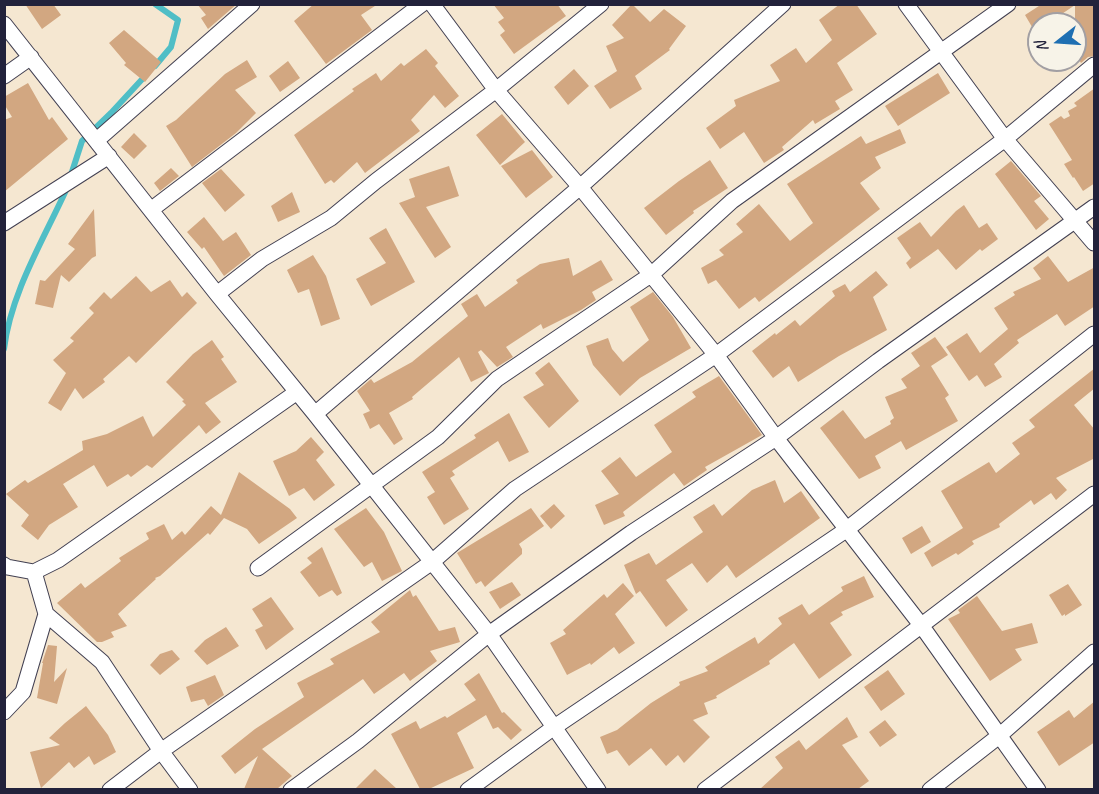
<!DOCTYPE html>
<style>
body{margin:0}
#map{position:relative;width:1099px;height:794px;overflow:hidden;background:#f5e7d1;font-family:Caveat,sans-serif}
canvas{display:block}
.frame{position:absolute;inset:0;border:6px solid #22223b;pointer-events:none}
.north{position:absolute;left:1027px;top:12px;width:60px;height:60px;box-sizing:border-box;background:#f7f3e8;border:2px solid #a29fa3;border-radius:50%;rotate:253deg;font-size:16px;font-weight:700;line-height:24px;text-align:center;color:#22223b}
.north::after{content:'';display:block;margin:auto;width:21px;height:27px;background:#1f6fb2;clip-path:polygon(50% 0,100% 100%,50% 72%,0 100%)}
</style>
<div id="map">
<canvas width="1099" height="794"></canvas>
<div class="frame"></div>
<div class="north">N</div>
</div>
<script>
const ctx = document.querySelector('canvas').getContext('2d');
ctx.lineJoin = 'round';
function strokePath(path, color, width, dash) { ctx.strokeStyle = color; ctx.lineWidth = width; ctx.lineCap = dash ? 'butt' : 'round'; ctx.setLineDash(dash || []); ctx.stroke(path); }
function paint(path, color) { ctx.fillStyle = color; ctx.fill(path, 'evenodd'); }
strokePath(new Path2D(`
 M155,66L171,47L178,20L155,4
 M70,178L82,141L111,113L146,75
 M4,349C11,292 44,239 67,188`), '#50bec6', 6);
paint(new Path2D(`
 M25,4H53L61,15L42,29Z
 M197,4H237L208,29L201,18L206,15Z
 M314,4H378L361,15L372,30L326,64L294,21Z
 M493,4H557L566,16L514,54L500,35L505,31L498,22L504,18Z
 M632,4L650,22L664,9L686,26L669,49L670,50L635,76L642,89L610,109L594,86L617,71L606,46L624,38L612,25Z
 M840,4H856L877,34L837,63L853,90L835,101L840,109L815,124L813,120L782,147L784,150L764,163L744,132L720,149L706,128L736,106L734,100L780,81L770,65L796,48L806,63L832,40L819,20Z
 M1042,4H1095V56L1088,57L1081,63L1075,53V5L1047,24H1039V30L1035,32L1025,15Z
 M124,30L161,62L145,82L124,65L126,63L109,43Z
 M426,49L438,63L435,66L459,96L445,108L434,95L411,120L420,131L365,173L357,162L334,183L331,180L325,184L294,135L354,91L352,89L376,73L381,81L401,63L404,66Z
 M247,60L257,77L235,90L256,113L236,133L192,167L166,126L176,120L225,74Z
 M288,61L300,78L280,92L269,76Z
 M574,69L589,86L568,105L554,87Z
 M938,73L950,93L898,126L885,106Z
 M28,83L49,120L52,117L68,139L4,192V120L12,117L4,104V97Z
 M1095,88V183L1083,191L1074,177L1073,178L1064,164L1072,160L1049,124L1061,116L1064,119L1070,116L1068,111L1077,106L1074,103Z
 M502,114L525,142L500,165L476,135Z
 M900,129L906,143L875,157L881,168L860,183L880,209L759,302L755,297L739,309L716,280L708,284L701,268L724,255L719,250L743,232L736,224L759,204L790,241L813,223L787,184L861,136L866,144Z
 M134,133L147,146L134,159L121,147Z
 M532,150L553,177L526,198L501,166Z
 M710,160L728,188L693,211L694,213L666,235L644,208L679,181Z
 M1011,161L1041,196L1034,201L1049,219L1036,230L995,174Z
 M449,166L459,196L426,207L451,247L435,258L399,203L415,197L409,179Z
 M171,168L179,176L160,191L154,183Z
 M221,169L245,195L225,212L202,183Z
 M292,192L300,212L278,222L271,206Z
 M964,205L979,228L987,223L998,239L982,251L980,249L956,270L938,249L910,269L906,263L911,258L897,238L920,222L931,237L956,211Z
 M94,209L96,256L92,258L69,282L61,275L53,308L35,304L40,280L45,281L75,249L68,244Z
 M204,217L223,241L236,232L251,255L224,276L204,247L202,249L187,232Z
 M386,228L415,282L371,306L356,279L386,263L369,238Z
 M313,255L326,276L340,319L321,326L309,289L298,293L287,270Z
 M1048,256L1068,282L1095,267V306L1065,326L1057,314L1017,340L1019,343L994,364L1002,377L985,387L977,375L969,381L946,347L967,333L980,353L1008,329L994,308L1015,295L1013,292L1041,279L1033,268Z
 M569,258L573,276L601,260L613,280L592,292L596,300L581,310L543,329L541,324L506,347L513,357L497,367L481,350L478,352L489,373L471,382L459,357L412,397L413,399L389,413L403,439L394,445L379,424L370,429L363,414L370,411L357,391L371,379L374,383L412,362L468,316L461,304L477,294L485,307L518,283L516,280L540,264Z
 M876,271L888,285L873,297L887,330L839,356L798,382L789,366L773,378L752,351L775,333L776,335L795,320L800,326L835,296L832,291L845,284L850,292Z
 M136,276L151,292L170,280L182,297L187,292L197,303L136,363L129,356L103,379L105,382L83,399L75,388L61,411L48,403L66,373L53,360L74,341L70,338L94,313L89,308L104,292L111,299Z
 M653,292L673,317L691,348L640,378L620,396L593,365L586,346L608,338L612,349L623,362L649,340L630,307Z
 M935,337L948,355L931,366L949,395L945,398L958,421L906,450L901,441L875,456L881,468L859,479L820,428L843,410L865,439L891,424L890,421L894,418L885,397L907,388L901,379L920,366L911,353Z
 M212,340L224,357L221,359L237,382L205,403L221,422L206,434L199,425L152,468L147,465L131,477L128,474L107,487L94,465L63,484L78,507L49,525L38,540L21,526L29,515L6,494L25,480L28,483L83,450L82,441L107,434L143,416L153,437L186,405L182,401L184,400L166,382L193,354Z
 M549,362L579,401L549,428L523,397L544,385L535,373Z
 M1095,368V388L1074,405L1095,430V458L1056,478L1067,490L1056,500L1051,493L1034,505L1031,500L999,524L1000,527L972,541L974,544L958,555L956,553L932,567L924,553L963,528L941,491L989,462L996,473L1020,454L1012,443L1035,427L1029,420Z
 M719,376L762,435L705,467L707,470L684,486L674,473L623,512L625,516L604,525L595,505L619,494L601,471L620,457L636,477L672,452L654,425L696,397L692,392Z
 M509,413L529,452L509,462L498,441L452,471L455,475L450,478L469,509L444,525L427,497L435,492L422,472L476,438L474,435Z
 M311,437L324,452L316,460L335,485L314,501L304,488L289,496L273,461L296,451Z
 M239,472L290,509L297,518L259,544L247,529L224,518L210,535L208,533L160,576L155,578L156,579L118,614L127,626L111,632L114,637L102,642H97L57,603L81,583L85,588L121,561L119,558L149,539L146,533L164,524L172,540L182,531L185,535L211,506L221,515Z
 M775,480L784,503L801,491L820,518L736,578L727,565L707,583L692,563L666,580L688,610L666,627L640,591L636,594L624,565L649,553L656,565L703,532L693,517L714,504L722,516L752,490Z
 M554,504L565,516L551,529L540,516Z
 M366,508L384,532L402,571L382,581L372,562L364,567L334,529Z
 M531,508L544,526L519,544L522,549V554L485,587L481,581L476,584L457,553Z
 M922,526L931,542L911,554L902,538Z
 M322,547L342,593L337,596L332,590L319,597L300,572L312,563L307,558Z
 M864,576L874,597L841,612L843,615L830,623L852,655L819,679L794,643L769,661L770,664L716,696L717,698L704,703L708,714L693,720L710,737L684,763L678,755L666,766L651,748L629,766L617,750L607,754L600,737L617,730L651,703L680,685L679,682L708,671L705,667L755,637L758,644L782,624L778,618L802,604L809,615L843,591L841,587Z
 M512,582L521,595L500,609L489,592Z
 M623,583L634,596L615,614L635,643L619,654L614,647L591,665L590,663L567,675L550,643L566,634L563,630L604,594L607,598Z
 M1068,584L1082,605L1065,616V614L1062,616L1049,595Z
 M410,590L413,597L416,595L439,631L455,627L460,642L430,651L437,661L410,681L404,673L374,694L363,679L262,749L292,776L277,789H244L258,756L235,774L221,756L255,729L304,697L297,683L334,664L330,659L380,632L371,622Z
 M977,596L1002,631L1032,623L1038,643L1015,649L1022,660L990,681L948,619L960,613L958,610Z
 M271,597L294,629L266,650L255,630L263,626L252,609Z
 M226,627L239,646L207,665L194,651L205,640Z
 M48,645L57,646L54,682L67,668L57,704L37,698L43,663H42Z
 M172,650L180,659L160,675L150,665L160,654Z
 M888,670L905,694L881,711L864,687Z
 M479,673L502,713L504,712L522,730L511,740L498,727L493,729L486,715L457,733L474,768L429,789H420L391,734L416,721L420,729L445,716L447,718L476,700L464,684Z
 M215,675L224,695L208,706L204,699L191,702L186,687Z
 M1095,701V742L1059,766L1037,732L1069,710L1074,718Z
 M86,706L108,735L116,752L94,765L89,756L74,768L69,762L41,788L30,752L60,745L49,738L65,723Z
 M847,717L858,737L842,745L869,781L858,789H760L783,768L775,757L799,740L806,750Z
 M885,720L897,735L880,747L869,732Z
 M375,769L397,789H355Z`), '#d2a781');
const minor = new Path2D(`
 M432,4L496,90L580,187L716,355L776,438L921,625L1038,790
 M906,4L1005,139L1094,243
 M4,24L217,294L315,414L489,634L598,790
 M4,76L31,57
 M97,140L252,4
 M152,209L422,4
 M4,223L109,156
 M217,294L262,259L331,218L376,181L496,90L601,4
 M315,414L580,187L783,4
 M4,565L7,567L34,572L58,560L297,392
 M258,568L438,437L497,379L652,274L732,201L1008,4
 M34,572L46,614L102,662L161,751L110,790
 M4,712L23,692L46,614
 M190,790L161,751L432,562L515,489L716,355L1005,139L1094,65
 M291,790L358,741L489,634L631,533L776,438L878,361L1094,207
 M468,790L553,728L846,530L1094,334
 M705,790L1094,494
 M930,790L999,736L1094,652`);
strokePath(minor, '#424052', 17);
strokePath(minor, '#fff', 15);
</script>
